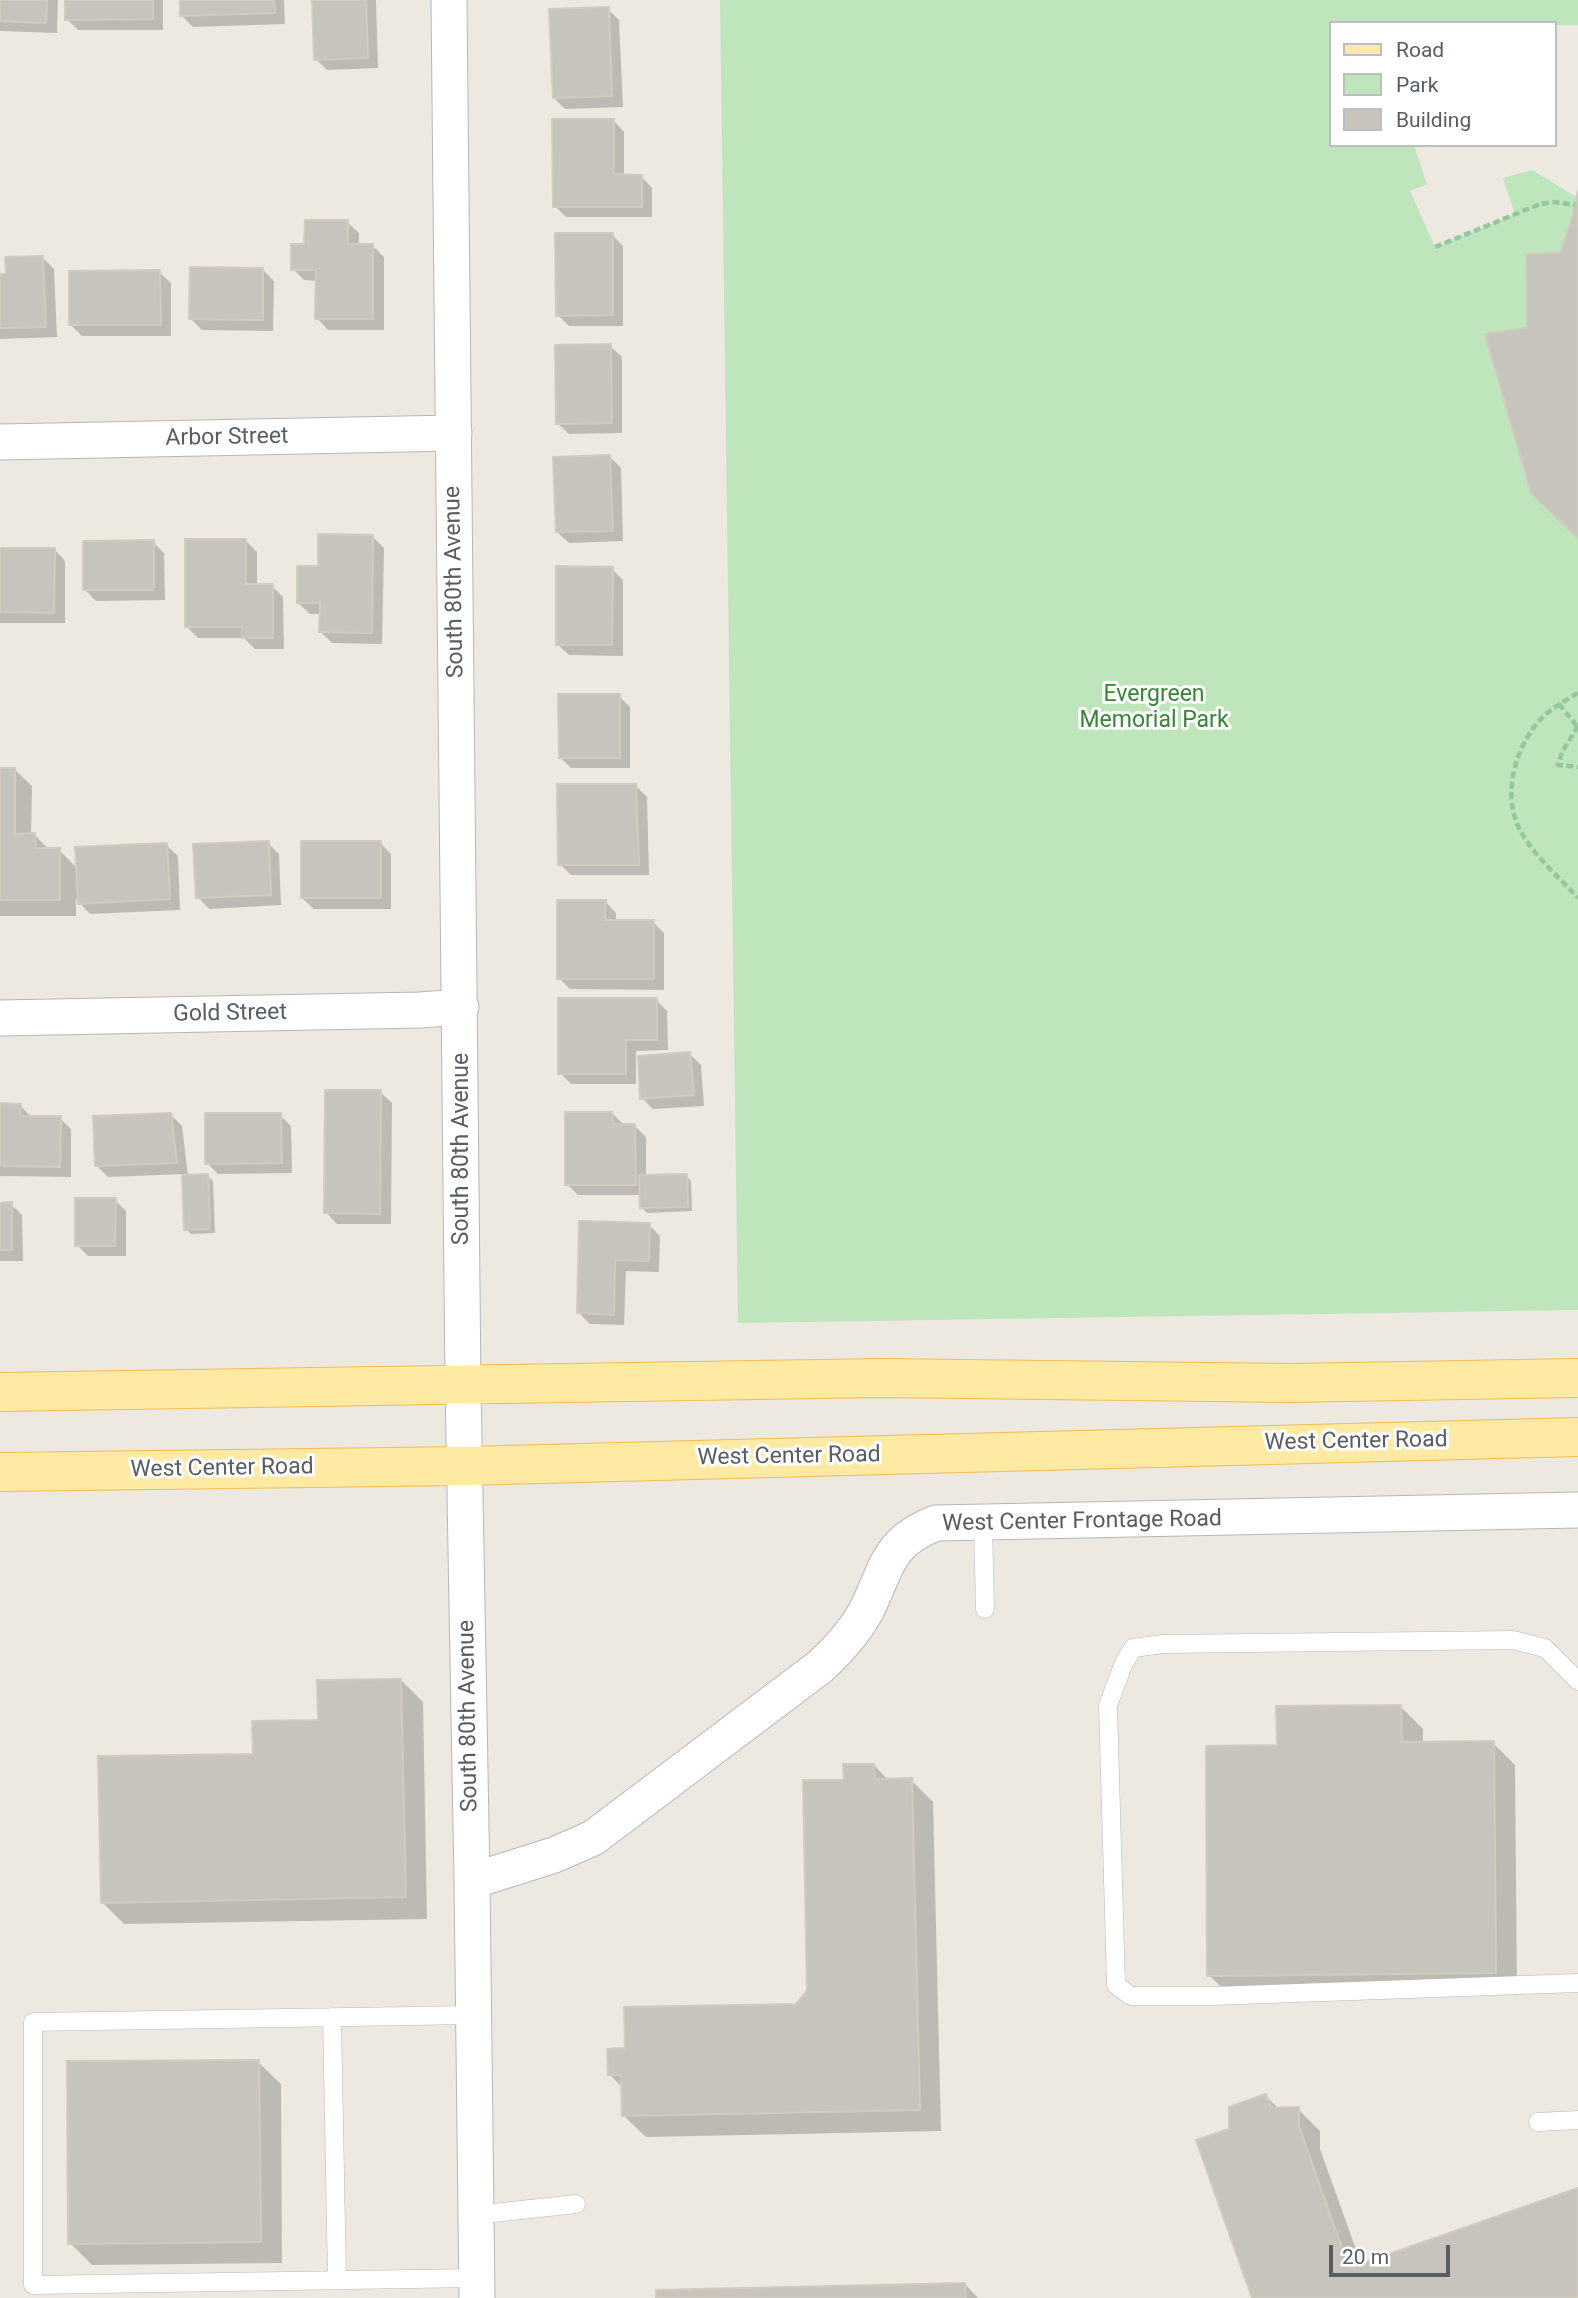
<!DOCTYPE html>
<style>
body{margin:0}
#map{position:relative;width:1578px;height:2298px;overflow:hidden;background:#ede9e0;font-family:Roboto,sans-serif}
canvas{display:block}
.legend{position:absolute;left:1329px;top:21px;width:228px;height:126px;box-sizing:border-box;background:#fff;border:2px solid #bdbec0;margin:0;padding:9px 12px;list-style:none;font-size:21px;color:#595d62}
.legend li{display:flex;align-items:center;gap:14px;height:35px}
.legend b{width:35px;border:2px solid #bdbec0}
.scale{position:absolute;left:1329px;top:2245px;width:121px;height:32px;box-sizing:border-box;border:4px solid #595d62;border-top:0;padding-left:9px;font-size:21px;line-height:24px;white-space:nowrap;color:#595d62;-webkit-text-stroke:5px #fff;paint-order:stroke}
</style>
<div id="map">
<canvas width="1578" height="2298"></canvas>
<ul class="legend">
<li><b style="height:9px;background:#ffeaa3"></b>Road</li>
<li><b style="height:19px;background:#bee5bb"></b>Park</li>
<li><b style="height:19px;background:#c7c3bd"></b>Building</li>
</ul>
<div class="scale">20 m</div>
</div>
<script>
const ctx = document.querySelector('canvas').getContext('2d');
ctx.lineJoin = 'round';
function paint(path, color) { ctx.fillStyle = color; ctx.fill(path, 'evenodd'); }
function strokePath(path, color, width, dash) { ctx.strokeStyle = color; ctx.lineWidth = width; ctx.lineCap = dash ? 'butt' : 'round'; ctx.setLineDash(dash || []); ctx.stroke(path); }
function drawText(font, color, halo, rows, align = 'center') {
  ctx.font = font + ' Roboto,sans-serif'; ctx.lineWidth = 6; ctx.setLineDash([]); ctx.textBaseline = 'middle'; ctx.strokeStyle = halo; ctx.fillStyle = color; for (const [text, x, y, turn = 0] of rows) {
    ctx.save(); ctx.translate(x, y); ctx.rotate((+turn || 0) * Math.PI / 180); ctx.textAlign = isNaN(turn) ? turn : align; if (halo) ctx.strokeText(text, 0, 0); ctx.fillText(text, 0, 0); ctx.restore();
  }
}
paint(new Path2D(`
 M720,0H1578V25H1555V23H1331V145H1414L1427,184L1410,191L1435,247L1515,214L1503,178L1532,170L1578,198V225H1570L1560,253L1578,538V1310L738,1323Z`), '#bee5bb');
paint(new Path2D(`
 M0,0H58L57,33L0,31Z
 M67,0H163V30H78L67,19Z
 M181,0H284L285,24L193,27L182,16Z
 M314,0H376L378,68L327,70L316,59Z
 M608,9L619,20L623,107L565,109L554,98Z
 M613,120L624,132V176H641L652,188V217H566L555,206Z
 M347,222L359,233V246H373L384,257V330H328L317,318V281L304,280L293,269L306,245Z
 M612,235L623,246V326H569L558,315Z
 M43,258L54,269L57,337L0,339V276L8,275Z
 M263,270L274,281L273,331L202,330L191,319Z
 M159,272L171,283V336H82L71,325Z
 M610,346L622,357V433L569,434L557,423Z
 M610,457L621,468L623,541L569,543L557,532Z
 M373,537L384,548L382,644L332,643L321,632V614H310L298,603L319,568Z
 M246,541L257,552V586H272L283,597L284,649H255L244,638H198L187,627Z
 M153,542L164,553L165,600L96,601L84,589Z
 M54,549L65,561V623H0V550Z
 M612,569L623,580V656L569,655L557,644Z
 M619,696L630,707V768H571L560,757Z
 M0,770H15L32,786L31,835H35L49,850H59L78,869L166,845L178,856L180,910L90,914L76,899V916H0Z
 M636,786L647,797L649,875H571L560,864Z
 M268,843L279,854L281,905L209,909L198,897Z
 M380,843L391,854V909H314L302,898Z
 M605,901L616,913V922H653L664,933V990L570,989L559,978Z
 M656,1000L667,1011L668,1050L636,1051V1084H571L560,1073Z
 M690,1054L701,1065L704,1106L653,1109L642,1098Z
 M380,1092L392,1103L391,1224H337L326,1212Z
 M0,1105H20L31,1117L60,1118L71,1129V1177L0,1176Z
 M612,1113L624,1125L635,1126L646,1137V1177L686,1176L691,1181L692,1211L647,1213L642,1208L641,1195H578L567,1184Z
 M171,1115L182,1126L188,1176H208L213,1181L215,1233L191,1234L186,1229L184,1174L108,1177L96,1165Z
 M280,1115L291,1126L292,1173L218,1174L207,1163Z
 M115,1200L126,1211V1256H88L77,1245Z
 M0,1204H11L22,1215L23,1261H0Z
 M581,1223L649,1225L660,1236L659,1272L626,1271L624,1325L590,1324L579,1313Z
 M401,1680L423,1702L427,1919L124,1924L102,1902L255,1755Z
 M1401,1707L1423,1729V1744L1493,1743L1515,1765L1517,1995L1231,1997L1209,1975L1278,1747Z
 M874,1765L889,1781L911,1780L933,1802L941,2131L646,2137L623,2115V2088L610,2075L627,2050L797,2006L809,1991L846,1781Z
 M258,2062L281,2084L282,2263L92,2265L70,2243Z
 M1266,2096L1279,2109H1298L1320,2131V2149L1362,2266L1578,2190V2298H1253L1231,2130Z
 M965,2284L978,2298H658Z`), '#0003');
const building = new Path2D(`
 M0,0H47L46,23L0,21Z
 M65,0H153V19L65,20Z
 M180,0H274L275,13L180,16Z
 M312,0H366L368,58L314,60Z
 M609,7L612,96L553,98L549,9Z
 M552,119H614V174L642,175V207H553Z
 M1578,191V225H1570L1575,205Z
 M305,220H348V244H373V319H315L316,270H291V244H304Z
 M1570,225H1578V538L1531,493L1485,334L1527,328L1526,254L1560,253Z
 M555,233H613V315L556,316Z
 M43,256L46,327L0,328V274H6L5,257Z
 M190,267L263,268V320L189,319Z
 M160,270L161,325H69V271Z
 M611,344L612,423L556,424L555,345Z
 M610,455L613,531L556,532L553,457Z
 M318,534L373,535L372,633L319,632L320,603H297V566H318Z
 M185,539H246V584H273V638H242V627H185Z
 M154,540V590H83V541Z
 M0,548H55L54,613L0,612Z
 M556,566L613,567L612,645H556Z
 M558,694H620V758H559Z
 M0,768H15V834L35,833L36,848H60V900H0Z
 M557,784H636L639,865H558Z
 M269,841L271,895L196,898L193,844Z
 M301,841H381V898H301Z
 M167,843L170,899L78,904L75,847Z
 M557,900H606L605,920H654V979H557Z
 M558,998H657V1040H626V1074H558Z
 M690,1052L694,1095L640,1099L638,1056Z
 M325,1090H381L380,1214L324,1213Z
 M0,1103L21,1104L20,1116H61L60,1167L0,1166Z
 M565,1112H612L613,1124H635L636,1185H565Z
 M171,1113L177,1163L95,1166L93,1116Z
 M205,1113H281L282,1163L205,1164Z
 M208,1174L210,1229L184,1230L182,1175Z
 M687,1174L688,1207L640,1208L639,1175Z
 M75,1198H116L115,1246H75Z
 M12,1202V1250H0V1203Z
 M579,1221L650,1223L649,1261L615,1260L614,1315L577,1313Z
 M401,1679L406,1897L101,1903L98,1756L253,1754L252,1721L318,1720L317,1680Z
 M1401,1705L1402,1742L1494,1741L1496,1973L1207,1976L1206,1746L1277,1745L1276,1706Z
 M843,1764H874L875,1779L912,1778L920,2110L622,2116L621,2075H608L607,2049L625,2048L624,2007L796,2004L807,1991L803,1780H844Z
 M259,2060L261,2242L68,2244L67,2061Z
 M1266,2094L1271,2108L1299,2107V2126L1349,2268L1578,2188V2298H1252L1196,2140L1229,2129V2107Z
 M965,2283L966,2298H656V2290Z`);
paint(building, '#c7c3bd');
strokePath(building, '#d1cabf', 2);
const service = new Path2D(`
 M983,1522L985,1609
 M1578,1681L1545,1648L1513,1640L1163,1644L1133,1648L1124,1663L1108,1705L1116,1985L1131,1996H1213L1578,1983
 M473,2015L33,2022V2285L476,2278
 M332,2017L337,2280
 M1538,2122L1578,2120
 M475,2215L576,2204`);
const minor = new Path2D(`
 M449,0L463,1384L472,1881L477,2298
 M0,442L454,433
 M0,1018L420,1010L461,1007
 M472,1881L554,1855L593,1838L821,1666C839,1649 857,1630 868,1607C888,1565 888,1542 936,1523L1578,1510`);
const primary = new Path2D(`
 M0,1392L882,1378L1290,1383L1578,1378
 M0,1472L465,1466L1578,1437`);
strokePath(service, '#b3b7bc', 19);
strokePath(minor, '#b3b7bc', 37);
strokePath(primary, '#f4bc51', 40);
strokePath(new Path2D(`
 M1435,247L1540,204L1555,202L1575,205
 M1578,693C1561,703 1543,713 1532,730C1513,757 1504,797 1519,828C1532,854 1558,876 1578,898
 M1559,704L1577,726
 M1578,726L1562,752L1558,765L1578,767`), '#94c6a0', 4.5, [7, 3.5]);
strokePath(service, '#fff', 18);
strokePath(minor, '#fff', 35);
strokePath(primary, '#ffeaa3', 38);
drawText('23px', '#595d62', '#fff', [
 ["Arbor Street",227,438,-1],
 ["South 80th Avenue",455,582,-91],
 ["Gold Street",230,1014,-1],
 ["South 80th Avenue",462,1149,-90],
 ["West Center Road",1356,1442,-1],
 ["West Center Road",789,1457,-1],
 ["West Center Road",222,1469,-1],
 ["West Center Frontage Road",1082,1522,-1],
 ["South 80th Avenue",469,1716,-91]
]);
drawText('23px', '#348733', '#fff', [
 ["Evergreen",1154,695],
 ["Memorial Park",1154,721]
]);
</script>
